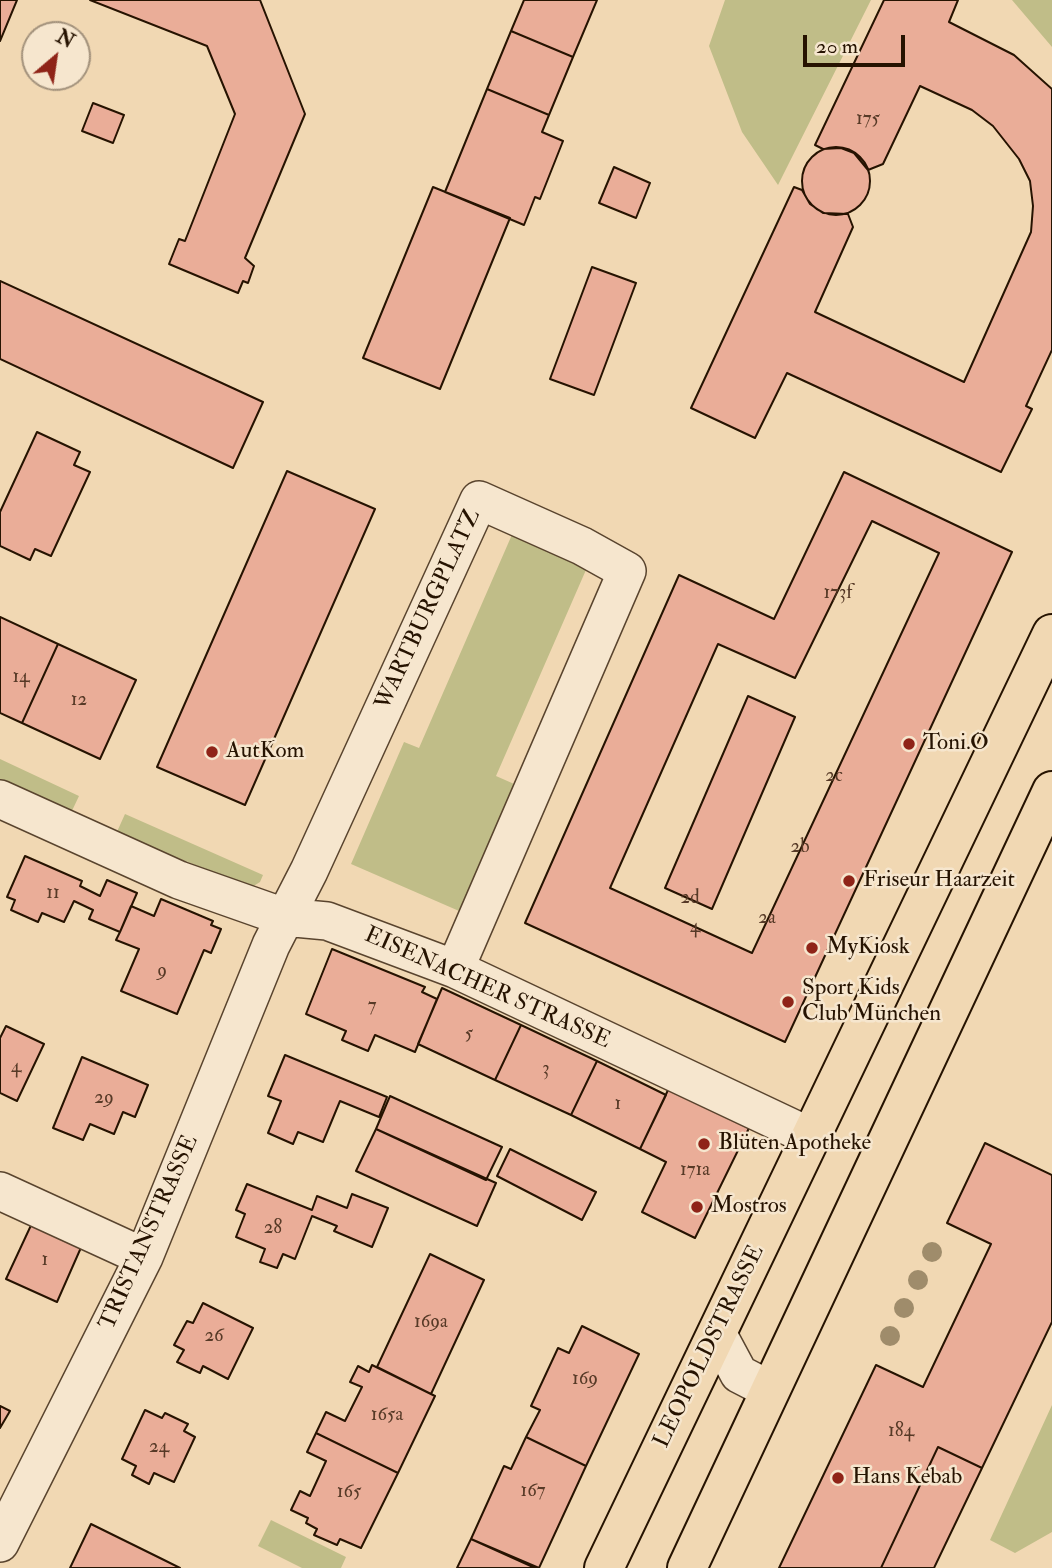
<!DOCTYPE html>
<meta charset="utf-8">
<style>
body{margin:0}
#map{position:relative;width:1052px;height:1568px;overflow:hidden;background:#f1d8b3;font-family:"IM FELL Double Pica",serif}
canvas{display:block}
.north{position:absolute;left:21px;top:21px;width:70px;height:70px;box-sizing:border-box;background:#f6e6ce;border:2px solid #a3927c;border-radius:50%;rotate:29deg;font-size:19px;font-weight:700;line-height:28px;text-align:center;color:#261301}
.north::after{content:'';display:block;margin:auto;width:24px;height:32px;background:#8f2418;clip-path:polygon(50% 0,100% 100%,50% 72%,0 100%)}
.scale{position:absolute;left:803px;top:35px;width:102px;height:32px;box-sizing:border-box;border:4px solid #261301;border-top:0;padding-left:9px;font-size:21px;line-height:24px;white-space:nowrap;color:#261301;-webkit-text-stroke:5px #f6e6ce;paint-order:stroke}
</style>
<div id="map">
<canvas width="1052" height="1568"></canvas>
<div class="north">N</div>
<div class="scale">20 m</div>
</div>
<script>
const ctx = document.querySelector('canvas').getContext('2d');
ctx.lineJoin = 'round';
function paint(path, color) { ctx.fillStyle = color; ctx.fill(path, 'evenodd'); }
function strokePath(path, color, width, dash) { ctx.strokeStyle = color; ctx.lineWidth = width; ctx.lineCap = dash ? 'butt' : 'round'; ctx.setLineDash(dash || []); ctx.stroke(path); }
function drawText(font, color, halo, rows, align = 'center') {
  ctx.font = font + ' "IM FELL Double Pica",serif'; ctx.lineWidth = 5; ctx.setLineDash([]); ctx.textBaseline = 'middle'; ctx.strokeStyle = halo; ctx.fillStyle = color; for (const [text, x, y, turn = 0] of rows) {
    ctx.save(); ctx.translate(x, y); ctx.rotate((+turn || 0) * Math.PI / 180); ctx.textAlign = isNaN(turn) ? turn : align; if (halo) ctx.strokeText(text, 0, 0); ctx.fillText(text, 0, 0); ctx.restore();
  }
}
paint(new Path2D(`
 M725,0H871L778,185L742,132L709,46Z
 M1012,0H1052V47Z
 M514,530L589,563L496,776L521,787L466,914L351,864L404,742L419,748Z
 M0,759L79,796L70,815L0,782Z
 M125,814L263,875L260,882L252,887L116,834Z
 M1052,1405V1532L1015,1553L990,1540Z
 M271,1520L346,1557L341,1568H302L258,1546Z`), '#c0bd88');
const building = new Path2D(`
 M0,0H17L0,41Z
 M90,0H260L305,114L245,258L254,266L248,283L243,281L238,293L169,264L179,239L185,241L235,114L207,46Z
 M524,0H597L573,57L511,31Z
 M884,0H958L949,22L1014,55L1052,89V350L1026,406L1032,409L1001,472L787,373L755,438L691,408L794,187L802,190L810,204L823,213L848,214L853,227L815,312L964,382L1031,232L1033,206L1030,181L1019,159L993,126L972,110L920,86L883,164L868,170L854,153L841,148L823,149L815,145Z
 M511,31L573,57L549,115L487,89Z
 M487,89L549,115L542,132L563,141L540,199L535,197L524,225L445,192Z
 M93,103L124,115L113,143L82,131Z
 M802 181a34 34 0 1 1 68 0a34 34 0 1 1-68 0Z
 M614,167L650,183L636,218L599,203Z
 M433,187L510,218L440,389L363,358Z
 M592,267L636,283L594,395L550,379Z
 M0,281L263,402L233,468L0,359Z
 M37,432L80,452L74,465L90,472L51,556L35,549L30,560L0,546V512Z
 M287,471L375,509L245,805L157,767Z
 M844,472L1012,552L785,1042L525,923L679,575L774,619ZM872,521L939,553L752,953L610,888L718,644L795,678Z
 M0,617L58,644L22,723L0,713Z
 M58,644L136,680L100,759L22,723Z
 M748,696L795,717L712,909L665,888Z
 M25,856L82,881L80,886L100,896L107,880L137,893L120,932L89,919L93,910L74,901L64,922L42,913L38,922L11,910L15,900L7,897Z
 M161,899L213,921L211,925L221,929L211,953L204,950L177,1014L121,991L139,949L116,940L120,932L131,906L154,916Z
 M332,949L425,987L422,992L437,999L415,1052L375,1035L368,1051L342,1040L346,1031L306,1014Z
 M442,988L521,1025L495,1080L418,1044Z
 M521,1025L597,1061L571,1115L495,1080Z
 M6,1026L44,1044L17,1101L0,1093V1038Z
 M285,1055L387,1097L379,1117L340,1101L323,1142L298,1132L293,1144L268,1133L281,1101L268,1096Z
 M82,1057L148,1085L135,1117L123,1112L114,1134L90,1124L83,1140L53,1128Z
 M597,1061L666,1095L640,1149L571,1115Z
 M669,1088L749,1128L695,1238L642,1212L666,1162L640,1149Z
 M390,1096L502,1147L486,1180L376,1129Z
 M376,1129L496,1183L477,1226L356,1171Z
 M985,1143L1052,1175V1322L982,1468L938,1447L881,1568H779L876,1365L923,1387L991,1244L947,1223Z
 M510,1149L596,1192L582,1220L497,1176Z
 M247,1184L312,1210L317,1196L347,1208L352,1194L388,1208L372,1247L334,1231L337,1226L312,1216L295,1259L283,1254L277,1268L260,1262L265,1249L236,1237L245,1214L236,1210Z
 M33,1221L83,1243L57,1302L6,1279Z
 M430,1254L484,1280L431,1394L377,1367Z
 M203,1303L253,1328L228,1379L203,1366L200,1373L177,1362L184,1350L174,1345L187,1321L193,1323Z
 M582,1326L639,1354L586,1466L526,1437L540,1410L531,1406L558,1348L569,1353Z
 M372,1365L435,1396L398,1473L316,1433L326,1412L345,1421L362,1387L350,1382L358,1366L369,1372Z
 M0,1406L10,1411L0,1428Z
 M145,1410L162,1418L165,1413L188,1424L184,1431L195,1437L174,1482L154,1473L149,1484L132,1475L136,1466L122,1459Z
 M316,1433L398,1473L361,1548L340,1539L337,1545L314,1535L317,1529L306,1523L308,1518L291,1510L300,1491L310,1496L326,1461L307,1452Z
 M526,1437L586,1466L539,1568L471,1539L504,1466L511,1469Z
 M938,1447L982,1468L934,1568H881Z
 M91,1524L162,1559L180,1568H70Z
 M471,1539L535,1568H457Z`);
paint(building, '#eaad98');
strokePath(building, '#261301', 2);
const minor = new Path2D(`
 M0,799L179,880L284,917L327,921L455,969L811,1137
 M0,1191L144,1257
 M717,1333L739,1374L770,1390
 M0,1543L144,1257L271,945L309,871L479,500L582,546L627,571L455,969`);
const major = new Path2D(`
 M604,1568L1052,634
 M687,1568L1052,791`);
strokePath(minor, '#59442e', 40);
strokePath(major, '#261301', 42);
strokePath(minor, '#f6e6ce', 37);
strokePath(major, '#f1d8b3', 38);
ctx.fillStyle = '#9f8c6b';
for (const [x, y] of [
 [932,1252],
 [918,1280],
 [904,1308],
 [890,1336]
]) { ctx.beginPath(); ctx.arc(x, y, 10, 0, 2 * Math.PI); ctx.fill(); }
for (const [x, y, r, color] of [
 [909,744,7,"#8f2418"],
 [212,752,7,"#8f2418"],
 [849,881,7,"#8f2418"],
 [812,948,7,"#8f2418"],
 [788,1002,7,"#8f2418"],
 [704,1144,7,"#8f2418"],
 [697,1207,7,"#8f2418"],
 [838,1478,7,"#8f2418"]
]) { const dot = new Path2D(); dot.arc(x, y, r, 0, 2 * Math.PI); ctx.fillStyle = color; ctx.fill(dot); strokePath(dot, '#f6e6ce', 2.5); }
drawText('19px', '#573a27', null, [
 ["175",868,120],
 ["173f",838,594],
 ["14",21,678],
 ["12",79,701],
 ["2c",834,777],
 ["2b",800,848],
 ["11",53,894],
 ["2d",690,899],
 ["2a",767,919],
 ["4",695,928],
 ["9",162,972],
 ["7",372,1007],
 ["5",469,1035],
 ["4",16,1068],
 ["3",546,1070],
 ["29",104,1099],
 ["1",618,1105],
 ["171a",695,1171],
 ["28",273,1229],
 ["1",45,1261],
 ["169a",431,1323],
 ["26",214,1337],
 ["169",585,1380],
 ["165a",387,1416],
 ["184",901,1432],
 ["24",159,1448],
 ["167",533,1492],
 ["165",349,1493]
]);
drawText('23px', '#261301', '#f6e6ce', [
 ["WARTBURGPLATZ",429,610,-65],
 ["EISENACHER STRASSE",487,989,24],
 ["TRISTANSTRASSE",150,1233,-66],
 ["LEOPOLDSTRASSE",710,1347,-64]
]);
drawText('23px', '#261301', '#f6e6ce', [
 ["Toni.O",923,744],
 ["AutKom",226,752],
 ["Friseur Haarzeit",863,881],
 ["MyKiosk",826,948],
 ["Sport Kids",802,989],
 ["Club München",802,1015],
 ["Blüten Apotheke",718,1144],
 ["Mostros",711,1207],
 ["Hans Kebab",852,1478]
], 'left');
</script>
